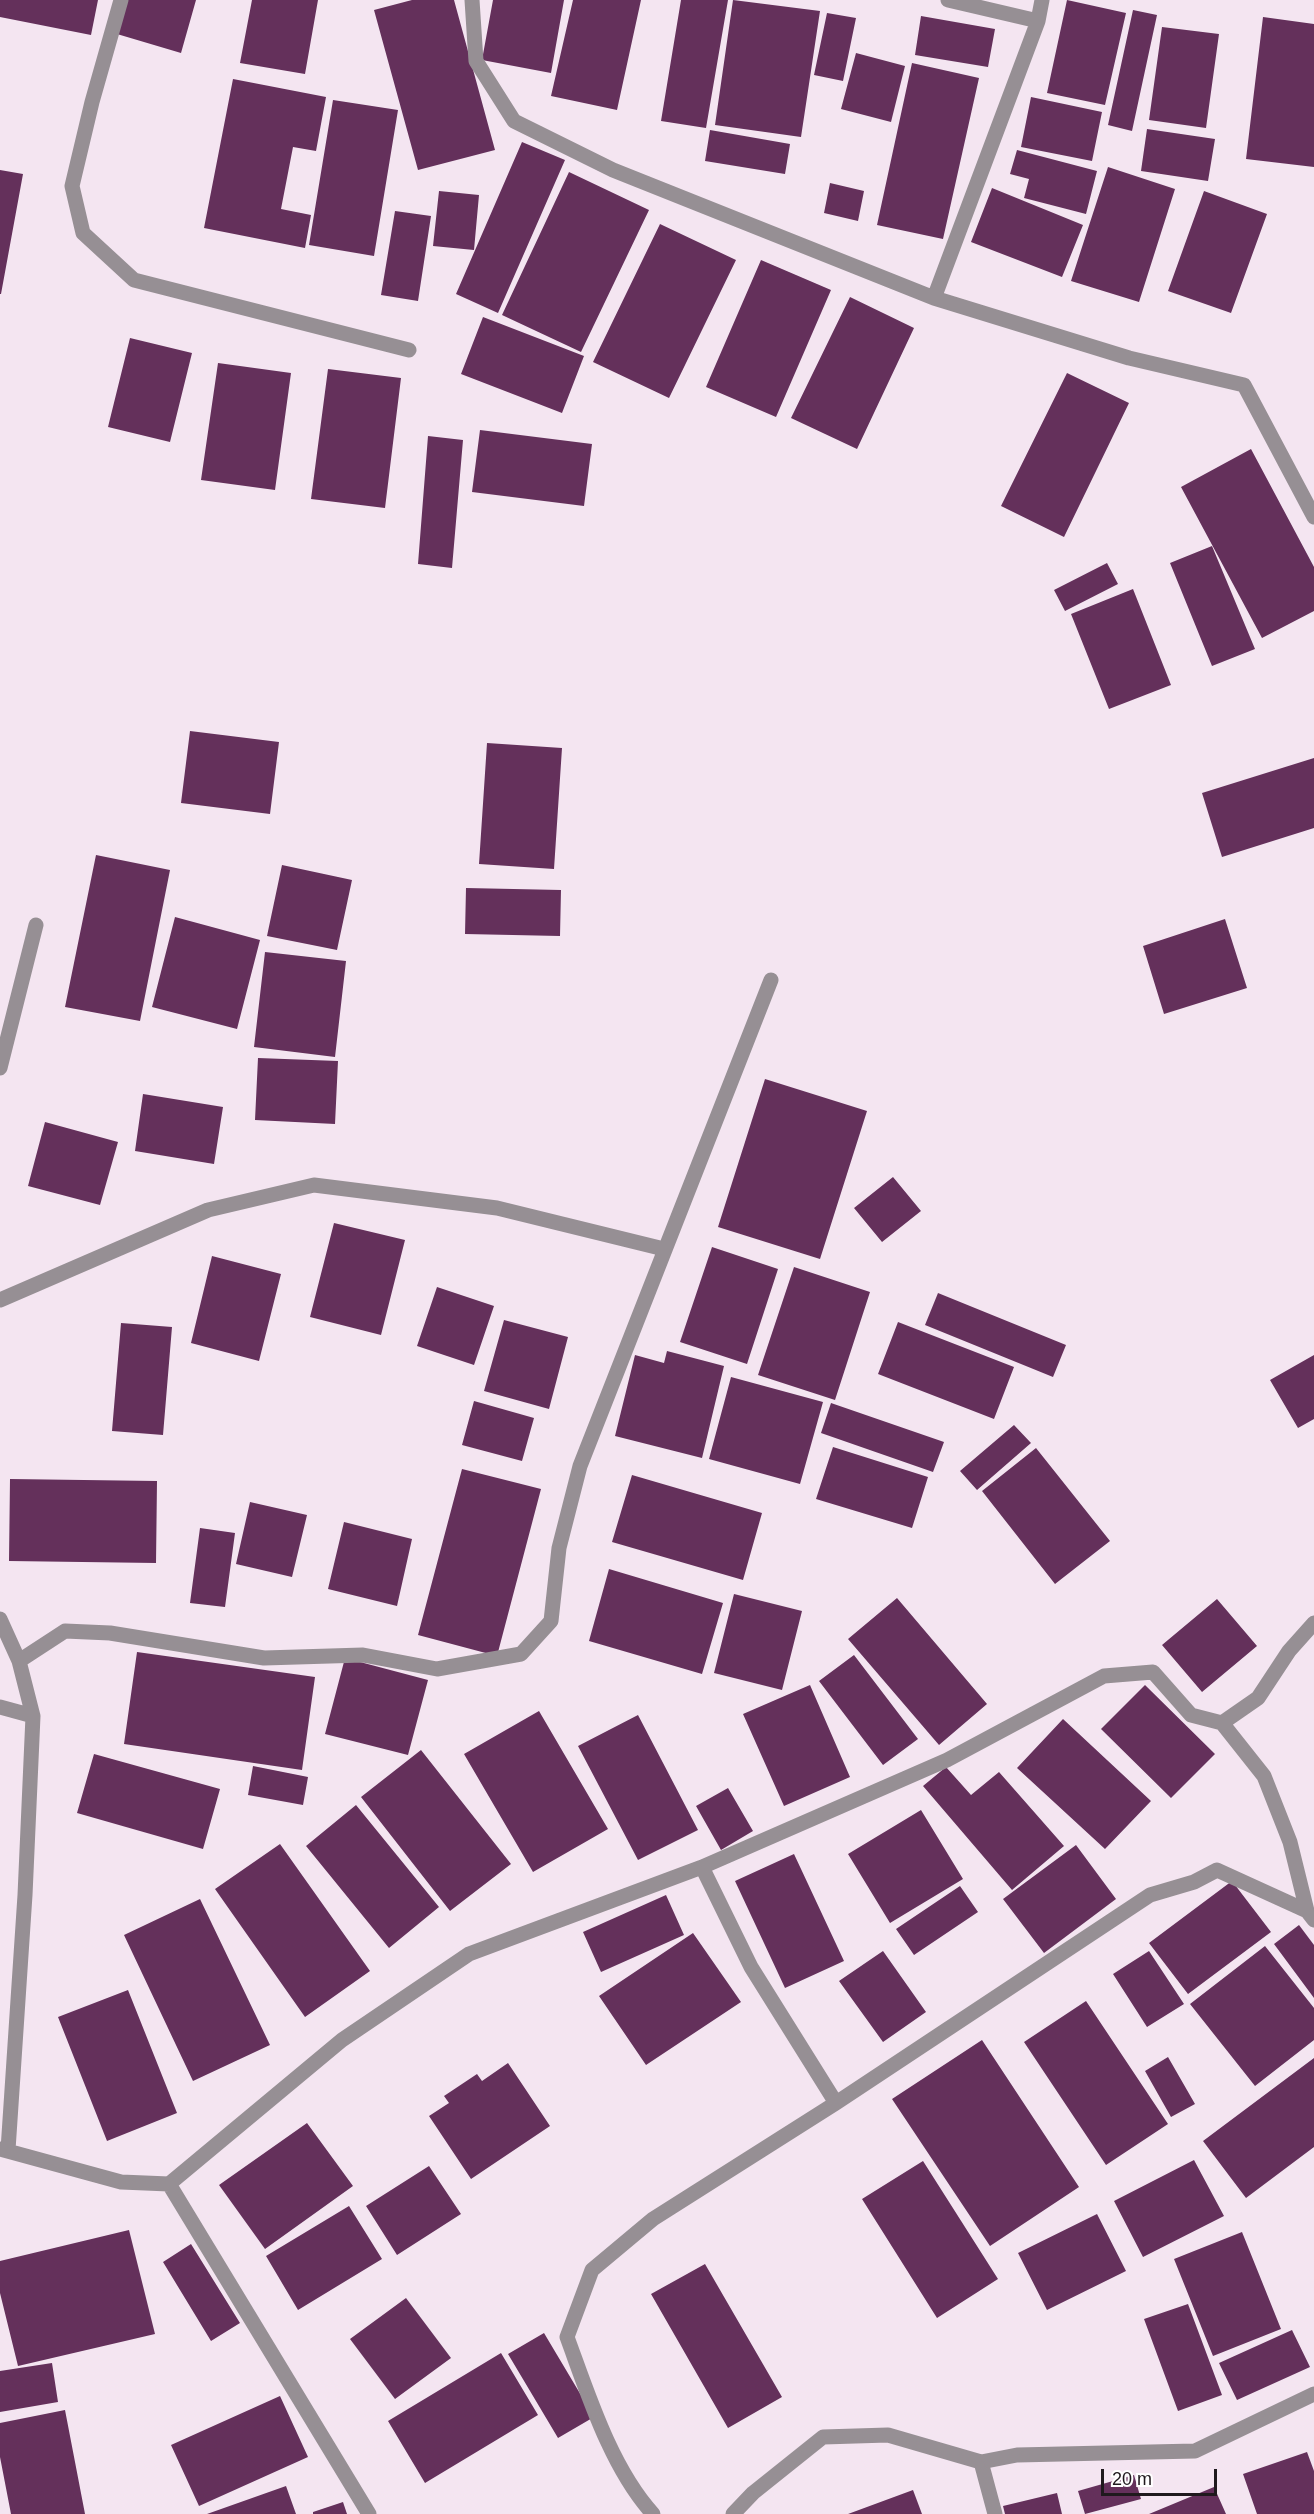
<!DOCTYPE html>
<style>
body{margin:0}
#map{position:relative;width:1314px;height:2514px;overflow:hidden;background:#f4e5f1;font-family:Arial,sans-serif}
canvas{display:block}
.scale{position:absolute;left:1101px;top:2469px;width:116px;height:27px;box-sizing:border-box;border:3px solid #1f191d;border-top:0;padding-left:8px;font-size:18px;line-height:21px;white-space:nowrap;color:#1f191d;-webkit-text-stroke:4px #fff;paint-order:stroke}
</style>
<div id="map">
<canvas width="1314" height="2514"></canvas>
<div class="scale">20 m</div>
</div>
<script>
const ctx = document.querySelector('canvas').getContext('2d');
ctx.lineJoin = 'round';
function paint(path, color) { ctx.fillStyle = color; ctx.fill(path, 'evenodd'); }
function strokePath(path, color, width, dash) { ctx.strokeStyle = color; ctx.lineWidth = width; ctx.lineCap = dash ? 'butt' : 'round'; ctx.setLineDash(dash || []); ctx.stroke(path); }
paint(new Path2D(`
 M0,0H98L91,35L0,17Z
 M127,0H196L181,53L117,34Z
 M252,0H318L305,74L240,63Z
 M412,0H454L495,150L418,170L374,10Z
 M493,0H564L551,73L482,60Z
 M573,0H641L617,110L551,96Z
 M681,0H728L706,128L661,121Z
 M733,0L820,11L801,137L715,125Z
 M1067,0L1126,13L1105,105L1047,93Z
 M1133,10L1157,15L1132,131L1108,125Z
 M827,13L856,18L843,81L814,75Z
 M921,16L995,29L988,67L915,55Z
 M1263,17L1314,24V167L1246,159Z
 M1162,27L1219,34L1206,128L1149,120Z
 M856,53L905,66L891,122L841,109Z
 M912,63L979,78L943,239L877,225Z
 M233,79L326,97L316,151L293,147L281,209L311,215L305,248L204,228Z
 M1031,97L1102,112L1092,161L1021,147Z
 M333,100L398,110L374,256L309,245Z
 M1147,129L1215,139L1208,181L1141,171Z
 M710,130L790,144L785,174L705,161Z
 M522,142L565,160L498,313L456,294Z
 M1017,150L1097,171L1086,214L1024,198L1029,179L1010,174Z
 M1108,167L1175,189L1139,302L1071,281Z
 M0,170L23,174L1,294H0Z
 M569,172L649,210L581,352L502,315Z
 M830,183L864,191L858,221L824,213Z
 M992,188L1083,225L1062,277L971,242Z
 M439,191L479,195L474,250L433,246Z
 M1204,191L1267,214L1231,313L1168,291Z
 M395,211L431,216L418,301L381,295Z
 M660,224L736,260L669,398L593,362Z
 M761,260L831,290L776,417L706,387Z
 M850,297L914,328L857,449L791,418Z
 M483,317L584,356L562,413L461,374Z
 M130,338L192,353L170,442L108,427Z
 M218,363L291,373L275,490L201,480Z
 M328,369L401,378L385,508L311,499Z
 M1067,373L1129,403L1064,537L1001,506Z
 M480,430L592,444L584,506L472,492Z
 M428,436L463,440L452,568L418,564Z
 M1251,449L1314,567V611L1262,638L1181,487Z
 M1212,546L1255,649L1212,666L1170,563Z
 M1107,563L1118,584L1065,611L1054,590Z
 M1133,589L1171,685L1109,709L1071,614Z
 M190,731L279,742L270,814L181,803Z
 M487,743L562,748L554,869L479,864Z
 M1314,758V828L1222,857L1202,793Z
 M96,855L170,870L140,1021L65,1007Z
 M282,865L352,880L337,950L267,936Z
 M466,888L561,890L560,936L465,934Z
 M175,917L260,940L237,1029L152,1007Z
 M1225,919L1247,988L1164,1014L1143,946Z
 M265,952L346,961L335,1057L254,1047Z
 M258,1058L338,1061L335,1124L255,1120Z
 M765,1079L867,1111L820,1259L718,1227Z
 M143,1094L223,1107L214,1164L135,1151Z
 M45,1122L118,1142L100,1205L28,1186Z
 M893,1177L921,1211L882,1242L854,1208Z
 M334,1223L405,1240L381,1335L310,1317Z
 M712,1247L778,1269L747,1364L680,1342Z
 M212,1256L281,1274L259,1361L191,1343Z
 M794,1267L870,1292L835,1400L758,1375Z
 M437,1287L494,1306L474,1365L417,1346Z
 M938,1293L1066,1345L1053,1377L925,1325Z
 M504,1320L568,1337L549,1409L484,1391Z
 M898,1322L1014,1367L994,1419L878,1374Z
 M121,1323L172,1327L163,1435L112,1431Z
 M667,1351L724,1366L702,1458L615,1436L635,1355L664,1363Z
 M1314,1355V1419L1298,1428L1270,1380Z
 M731,1377L823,1402L800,1484L709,1459Z
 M474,1401L534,1418L522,1461L462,1445Z
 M831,1403L944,1442L933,1472L821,1433Z
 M1014,1425L1031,1443L977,1490L960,1471Z
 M833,1447L928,1477L912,1528L816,1499Z
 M1036,1448L1110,1541L1055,1584L982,1491Z
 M462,1469L541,1489L497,1656L418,1635Z
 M632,1475L762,1513L743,1580L612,1542Z
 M10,1479L157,1481L156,1563L9,1561Z
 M250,1502L307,1515L292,1577L236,1564Z
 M344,1522L412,1539L397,1606L328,1589Z
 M200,1528L235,1533L225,1607L190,1603Z
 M609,1569L723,1603L702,1674L589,1641Z
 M734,1594L802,1611L782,1690L714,1673Z
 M897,1598L987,1704L939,1745L848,1639Z
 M1217,1599L1257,1646L1202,1692L1162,1645Z
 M137,1652L315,1677L302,1770L124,1744Z
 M854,1655L918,1739L883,1765L819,1681Z
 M345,1658L428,1680L408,1755L325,1734Z
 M810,1685L850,1777L784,1806L743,1714Z
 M1145,1685L1215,1754L1171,1798L1101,1729Z
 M539,1711L608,1829L533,1872L464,1754Z
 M638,1715L698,1830L638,1860L578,1746Z
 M1063,1719L1151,1801L1105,1849L1017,1768Z
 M421,1750L511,1864L450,1911L361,1797Z
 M94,1754L220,1789L203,1849L77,1813Z
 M253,1766L308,1777L303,1805L248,1795Z
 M946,1767L971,1795L999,1772L1064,1846L1012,1890L923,1786Z
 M728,1788L753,1831L721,1850L696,1806Z
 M356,1805L439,1907L389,1948L306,1846Z
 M921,1810L963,1879L890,1923L848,1854Z
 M280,1844L370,1971L305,2017L215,1889Z
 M1076,1845L1116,1899L1044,1953L1003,1899Z
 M794,1854L844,1961L785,1988L735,1881Z
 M1232,1881L1271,1932L1188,1994L1149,1943Z
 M960,1886L978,1912L914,1955L896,1929Z
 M666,1895L684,1935L601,1972L583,1932Z
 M200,1899L270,2045L193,2081L124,1935Z
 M1299,1925L1314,1945V1998L1274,1944Z
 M693,1933L741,2002L646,2065L599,1996Z
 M1265,1946L1314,2008V2040L1255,2086L1190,2004Z
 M883,1951L926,2012L883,2042L839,1981Z
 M1149,1951L1184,2004L1147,2027L1113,1974Z
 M128,1990L177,2113L107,2141L58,2017Z
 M1086,2001L1168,2124L1106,2165L1024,2042Z
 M982,2040L1079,2187L990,2246L892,2099Z
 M1168,2057L1195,2104L1171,2117L1145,2071Z
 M1314,2058V2147L1246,2198L1203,2141Z
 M508,2063L550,2126L471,2179L429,2116L449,2103L444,2096L477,2074L482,2081Z
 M307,2123L353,2186L265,2249L219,2185Z
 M1194,2160L1224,2216L1143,2257L1114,2201Z
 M923,2161L998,2279L937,2318L862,2199Z
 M429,2166L461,2214L397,2255L366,2206Z
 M349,2206L382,2259L298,2310L266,2256Z
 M1097,2214L1126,2271L1047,2310L1018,2253Z
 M129,2230L155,2334L18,2366L0,2293V2261Z
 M1242,2232L1281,2329L1213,2356L1174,2259Z
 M191,2244L240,2323L211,2341L163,2262Z
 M705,2264L782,2397L728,2428L651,2294Z
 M406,2298L451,2358L395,2399L350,2339Z
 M1188,2304L1222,2395L1178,2411L1144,2319Z
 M1292,2330L1310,2367L1237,2400L1219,2363Z
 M544,2333L594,2417L558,2438L508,2354Z
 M501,2353L538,2415L425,2483L388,2421Z
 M52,2363L58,2402L0,2412V2371Z
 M280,2396L308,2457L199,2506L171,2445Z
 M65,2410L85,2514H11L0,2457V2423Z
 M1307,2452L1314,2471V2514H1257L1243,2474Z
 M1134,2475L1141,2499L1085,2514L1078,2491Z
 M286,2486L296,2514H207Z
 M1214,2487L1226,2514H1149Z
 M913,2490L922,2514H848Z
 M1057,2493L1062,2514H1005L1003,2506Z
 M343,2502L347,2514H313V2512Z`), '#64305b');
strokePath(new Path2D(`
 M121,0L92,102L72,186L83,233L134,280L409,350
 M472,0L476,61L514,121L613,170L934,298L1129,358L1244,385L1314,517
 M948,0L1038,21
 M934,298L1038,21L1042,0
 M0,1068L36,925
 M0,1300L208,1210L314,1185L497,1208L664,1249
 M0,1619L19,1661L33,1716L25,1895L8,2150
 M19,1661L65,1631L110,1633L264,1658L363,1655L437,1669L521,1654L551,1621L559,1548L580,1466L771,980
 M0,1707L33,1716
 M1222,1723L1258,1698L1289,1651L1314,1623
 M702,1867L751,1967L836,2103
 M0,2149L121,2182L169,2184L342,2040L469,1954L702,1867L947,1760L1104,1676L1153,1672L1191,1715L1222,1723L1264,1776L1290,1842L1307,1911L1314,1920
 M169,2184L369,2514
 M981,2462L995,2514
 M653,2514C611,2468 588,2394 567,2337L592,2270L653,2219L836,2103L1150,1895L1194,1882L1217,1870L1307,1911
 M733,2514L753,2493L823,2437L888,2435L981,2462L1017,2455L1195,2451L1314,2394`), '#968f94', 15);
</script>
